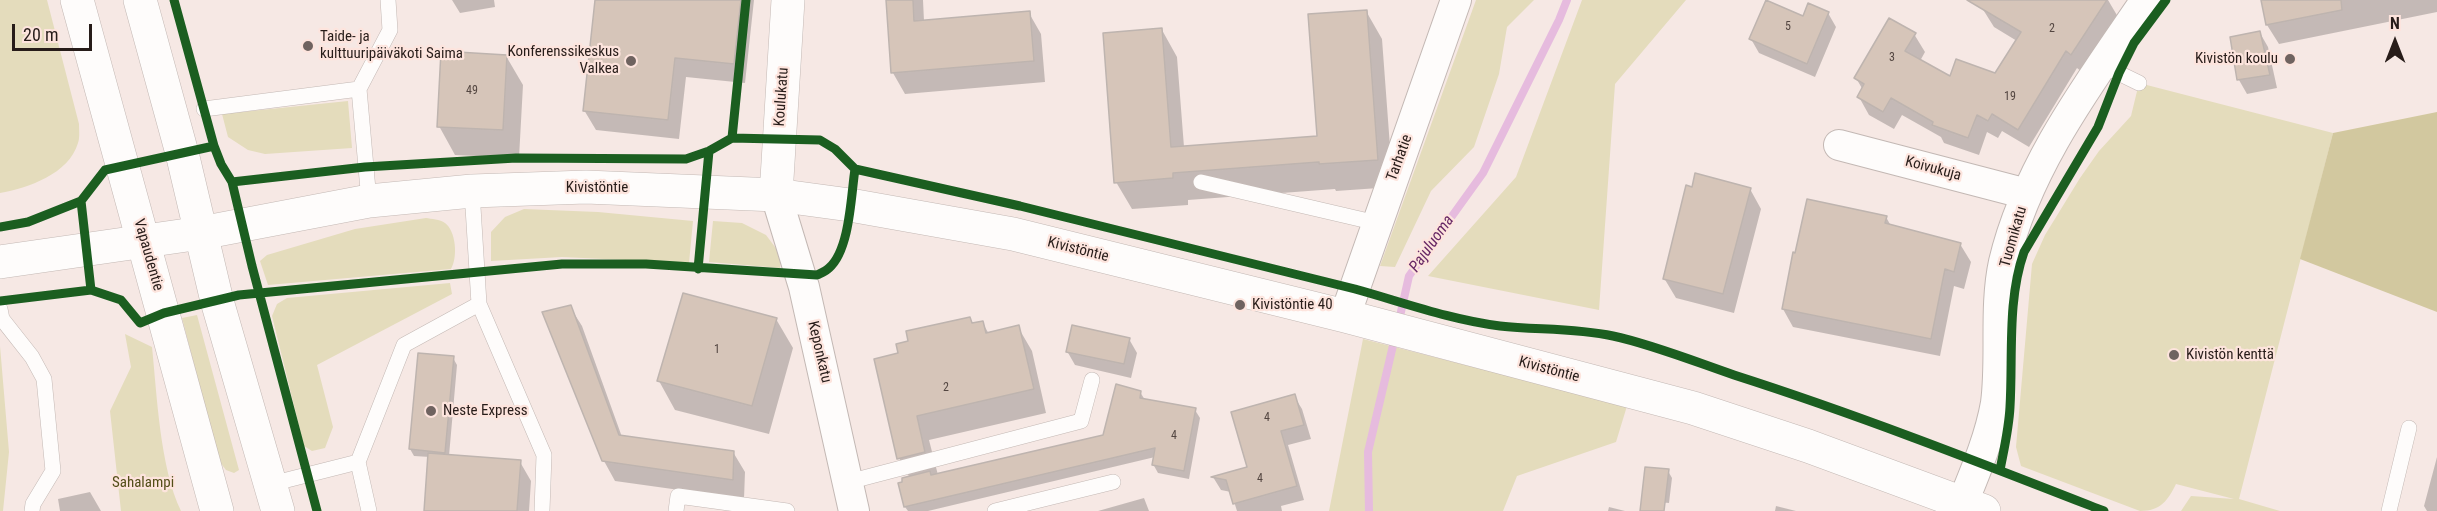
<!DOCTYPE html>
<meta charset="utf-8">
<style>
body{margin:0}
#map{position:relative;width:2437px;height:511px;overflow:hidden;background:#f6e8e4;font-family:"Roboto Condensed",sans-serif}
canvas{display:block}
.north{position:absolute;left:2365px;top:12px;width:60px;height:60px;-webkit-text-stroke:4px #fde4dd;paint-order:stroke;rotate:0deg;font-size:16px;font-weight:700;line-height:24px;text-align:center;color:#271c19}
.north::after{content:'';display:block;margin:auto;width:21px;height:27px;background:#271c19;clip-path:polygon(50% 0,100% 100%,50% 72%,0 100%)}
.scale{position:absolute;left:12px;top:24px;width:80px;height:27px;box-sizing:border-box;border:3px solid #271c19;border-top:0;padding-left:8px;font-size:18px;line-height:21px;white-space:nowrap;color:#271c19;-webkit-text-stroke:4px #fde4dd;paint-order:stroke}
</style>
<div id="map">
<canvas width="2437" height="511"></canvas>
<div class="north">N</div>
<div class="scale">20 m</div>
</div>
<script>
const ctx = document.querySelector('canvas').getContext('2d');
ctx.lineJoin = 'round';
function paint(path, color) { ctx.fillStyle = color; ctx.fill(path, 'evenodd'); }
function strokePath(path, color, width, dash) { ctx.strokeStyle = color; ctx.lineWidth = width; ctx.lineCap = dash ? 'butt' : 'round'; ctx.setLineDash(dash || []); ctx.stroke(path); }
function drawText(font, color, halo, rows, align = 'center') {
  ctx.font = font + ' "Roboto Condensed",sans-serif'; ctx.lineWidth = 4.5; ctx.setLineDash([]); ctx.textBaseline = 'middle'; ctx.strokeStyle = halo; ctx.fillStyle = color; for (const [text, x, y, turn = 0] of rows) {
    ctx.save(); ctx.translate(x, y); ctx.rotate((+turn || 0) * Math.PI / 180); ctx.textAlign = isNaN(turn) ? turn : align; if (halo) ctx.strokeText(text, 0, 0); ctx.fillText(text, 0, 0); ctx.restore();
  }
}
paint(new Path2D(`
 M0,0H47L79,124C79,130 80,138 78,143C69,174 28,188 0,193Z
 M1476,0H1534L1507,27L1499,74L1474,147L1431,191L1395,267L1380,266Z
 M1582,0H1686L1615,84L1599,310L1428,276L1516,177Z
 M2139,83L2333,133L2239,499L2280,511H2181L2191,496L2234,499L2176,484C2168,500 2161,511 2140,511L2021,466L2016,447L2032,264L2045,235L2080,178L2099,151L2131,116Z
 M348,101L352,148L265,154L248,150L228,137L222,114Z
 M524,209L598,212L693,221L689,263L562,257L491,261V232L505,217Z
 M426,218C431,219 440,219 445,223C456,231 458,257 451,269L268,285L260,261L267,255L355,229Z
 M713,221L742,223L766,235L781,255L780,268L709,262Z
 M450,283L452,294L317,365L333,427L325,448L312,451L304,446L272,316L277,304L287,298Z
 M197,315L239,470L234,473L226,470L219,461L182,318Z
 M125,334L152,347C157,395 160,468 181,511H121L110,411L131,367Z
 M1363,339L1627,406L1616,442L1517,476L1503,511H1329Z
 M0,346L9,452L3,511H0Z`), '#e4dcbc');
paint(new Path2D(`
 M2437,112V312L2300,259L2333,133Z`), '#d2c89f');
paint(new Path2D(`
 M452,0H494L495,7L460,13Z
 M597,0H754L745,83L686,77L679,139L596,130L584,110Z
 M888,0H923L924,21L1029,13L1041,34L1045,82L905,94L893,73Z
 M1977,0H2108L2118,17L2082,72L2077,68L2029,147L2002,131L1998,138L1987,132L1979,155L1944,143L1941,137L1902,115L1894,129L1869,115L1859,97L1863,90L1856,78L1914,34L1925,52L1920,61L1951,78L1996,75L2017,41L1994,27Z
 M2262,0H2437V12L2279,44L2267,25Z
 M1366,11L1382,39L1393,187L1336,191L1335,189L1188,200V205L1132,209L1116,182L1162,30L1177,57L1184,147L1318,137Z
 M1828,13L1836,27L1815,77L1759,53L1751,39L1804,18Z
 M2260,33L2268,47L2277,88L2247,94L2239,80Z
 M506,56L523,85L519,158L455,155L439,126Z
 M1750,189L1761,209L1734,313L1676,298L1664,278Z
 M1886,217L1891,226L1960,244L1971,262L1964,289L1954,286L1940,356L1793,327L1783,309L1796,254Z
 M570,307L582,326L622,437L733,452L745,472L744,499L615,481L604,461Z
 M776,319L793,348L769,434L675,410L659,381Z
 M982,322L989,334L1018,327L1032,351L1046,413L929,440L938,475L1104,436L1140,392L1145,400L1195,410L1200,418L1189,479L1158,473L1153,464L1155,457L928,511H908L905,507L910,478L899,458V354Z
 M1129,339L1137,353L1131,378L1075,365L1067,351Z
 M453,358L457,365L449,456L520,462L531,481L529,511H425L430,457L414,456L410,449Z
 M1294,396L1302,409L1311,439L1288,445L1304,500L1281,506L1282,511H1237L1231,492L1221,490L1213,477L1248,468Z
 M2437,457V511H2427L2424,506Z
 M1668,471L1672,478L1669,503L1648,501Z
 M90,492L101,511H60L58,499Z
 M1144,498L1149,511H1098Z
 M1776,506L1796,511H1775Z
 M1609,507L1625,511H1608Z`), '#0003');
strokePath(new Path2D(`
 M1398,325L1409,276L1483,173L1559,20L1567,0
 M1369,511L1368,452L1395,337`), '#e6bbde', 8);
const building = new Path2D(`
 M595,0H741L734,64L675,58L668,120L583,111Z
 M886,0H913L914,21L1030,11L1034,61L891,73Z
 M1766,0L1803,16L1808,3L1829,12L1807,64L1749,39Z
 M1967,0H2107L2071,55L2066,51L2018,130L1992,114L1988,121L1977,115L1968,138L1932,125L1933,122L1891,98L1883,112L1857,97L1864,84L1854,78L1889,18L1916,33L1905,51L1950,76L1956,59L1995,73L2021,32Z
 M2261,0H2341L2342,10L2266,25Z
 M1367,10L1378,160L1319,164V162L1173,173V178L1114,183L1103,33L1162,28L1171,147L1317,136L1308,14Z
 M2260,31L2270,75L2237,80L2230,37Z
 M441,51L507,55L503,130L437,127Z
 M1695,173L1751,188L1723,294L1663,279L1686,185L1692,187Z
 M1807,199L1887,216L1885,223L1961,243L1954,272L1945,269L1931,339L1782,309L1793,252L1795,253Z
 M683,293L777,318L752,406L657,381Z
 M571,305L619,435L734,451L733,480L602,461L542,312Z
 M970,317L972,323L983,321L986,333L1019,325L1034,389L917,416L925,452L897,459L874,359L898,353L896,344L908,341L906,331Z
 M1072,325L1130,338L1124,364L1066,352Z
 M418,353L454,356L445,453L409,449Z
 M1116,384L1141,391L1140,398L1196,408L1184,471L1152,465L1155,448L904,507L898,483L902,482V478L930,471L931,475L1103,435Z
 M1295,394L1304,425L1281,431L1297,486L1233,504L1226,480L1211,477L1247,467L1231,412Z
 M428,453L521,460L517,511H424Z
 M1645,467L1669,469L1664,511H1640Z`);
paint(building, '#d6c5b9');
strokePath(building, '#beb4af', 1.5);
const service = new Path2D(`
 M2102,65L2139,83
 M204,109L359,89
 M1201,182L1377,223
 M472,191L479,304L544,455L542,511
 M369,201L359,89L390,30L388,0
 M0,309L2,319L32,357L44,379L53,471L33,504L32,511
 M848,482L1081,421L1092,380
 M271,484L358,462
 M369,511L358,462L404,345L479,304
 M676,511L678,496L787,511
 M995,511L1113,482
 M2389,511L2409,428`);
const minor = new Path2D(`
 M1839,145L2027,194
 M776,195L804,287L854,511
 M1345,316L1456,0
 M1963,502C1976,470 1990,437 1996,403C2002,357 1994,308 2004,262C2027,165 2091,81 2146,0`);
const tertiary = new Path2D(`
 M776,195L788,0`);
const secondary = new Path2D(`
 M0,262L201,233L369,201L472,191L586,187L776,195L850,205L1013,234L1345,316L1693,408L1808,446L1984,511`);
const primary = new Path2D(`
 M77,0L217,511
 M140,0L182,153L217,301L278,511`);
strokePath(service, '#c3b8b4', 16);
strokePath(minor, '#c3b8b4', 32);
strokePath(tertiary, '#c3b8b4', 34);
strokePath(secondary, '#c3b8b4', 34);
strokePath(primary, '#c3b8b4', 34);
strokePath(service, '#fefcfb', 15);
strokePath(minor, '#fefcfb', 30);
strokePath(tertiary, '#fefcfb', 33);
strokePath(secondary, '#fefcfb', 33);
strokePath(primary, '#fefcfb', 33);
strokePath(new Path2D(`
 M174,0L214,146L221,164L232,182L252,266L317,511
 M732,138L746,0
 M232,182L365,167L516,158L686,159L709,151L732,138L820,140L835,149L855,169L1020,206L1355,289C1402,302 1451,320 1500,326C1537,330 1575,328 1613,336C1651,344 1696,362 1734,375C1859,415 1981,463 2104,511
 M81,201L91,290
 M0,227L28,222L81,201L105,170L214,146
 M698,269L709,151
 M0,301L91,290L121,300L140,323L164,313L239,295L562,264H646L817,275C821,273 826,271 829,268C850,250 851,195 855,169
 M2000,470C2004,449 2009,428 2010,407C2013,356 2007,300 2024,252L2098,127L2119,73L2134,43L2166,0`), '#1b5e20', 9);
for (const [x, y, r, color] of [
 [308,46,6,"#6f6360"],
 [2290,59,6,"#6f6360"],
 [631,61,6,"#6f6360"],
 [1240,305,6,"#6f6360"],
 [2174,355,6,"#6f6360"],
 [431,411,6,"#6f6360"]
]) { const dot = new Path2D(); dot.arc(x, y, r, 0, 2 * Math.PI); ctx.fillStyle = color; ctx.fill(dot); strokePath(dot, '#fde4dd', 2); }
drawText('12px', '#534641', null, [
 ["5",1788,27],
 ["2",2052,29],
 ["3",1892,58],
 ["49",472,91],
 ["19",2010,97],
 ["1",717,350],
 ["2",946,388],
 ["4",1267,418],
 ["4",1174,436],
 ["4",1260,479]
]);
drawText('15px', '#271c19', '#fde4dd', [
 ["Taide- ja",320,37],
 ["kulttuuripäiväkoti Saima",320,54],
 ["Konferenssikeskus",619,52,"right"],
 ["Valkea",619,69,"right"],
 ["Kivistön koulu",2278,59,"right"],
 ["Kivistöntie 40",1252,305],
 ["Kivistön kenttä",2186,355],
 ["Neste Express",443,411]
], 'left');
drawText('15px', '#271c19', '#fde4dd', [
 ["Koulukatu",782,97,-86],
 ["Tarhatie",1400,158,-70],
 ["Koivukuja",1933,169,15],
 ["Kivistöntie",597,188],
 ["Tuomikatu",2014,237,-74],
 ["Kivistöntie",1078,250,14],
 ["Vapaudentie",148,255,74],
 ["Keponkatu",819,352,77],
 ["Kivistöntie",1549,370,15]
]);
drawText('15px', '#534e18', '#fde4dd', [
 ["Sahalampi",143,483]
]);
drawText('italic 16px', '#672765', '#fde4dd', [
 ["Pajuluoma",1432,244,-55]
]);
</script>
